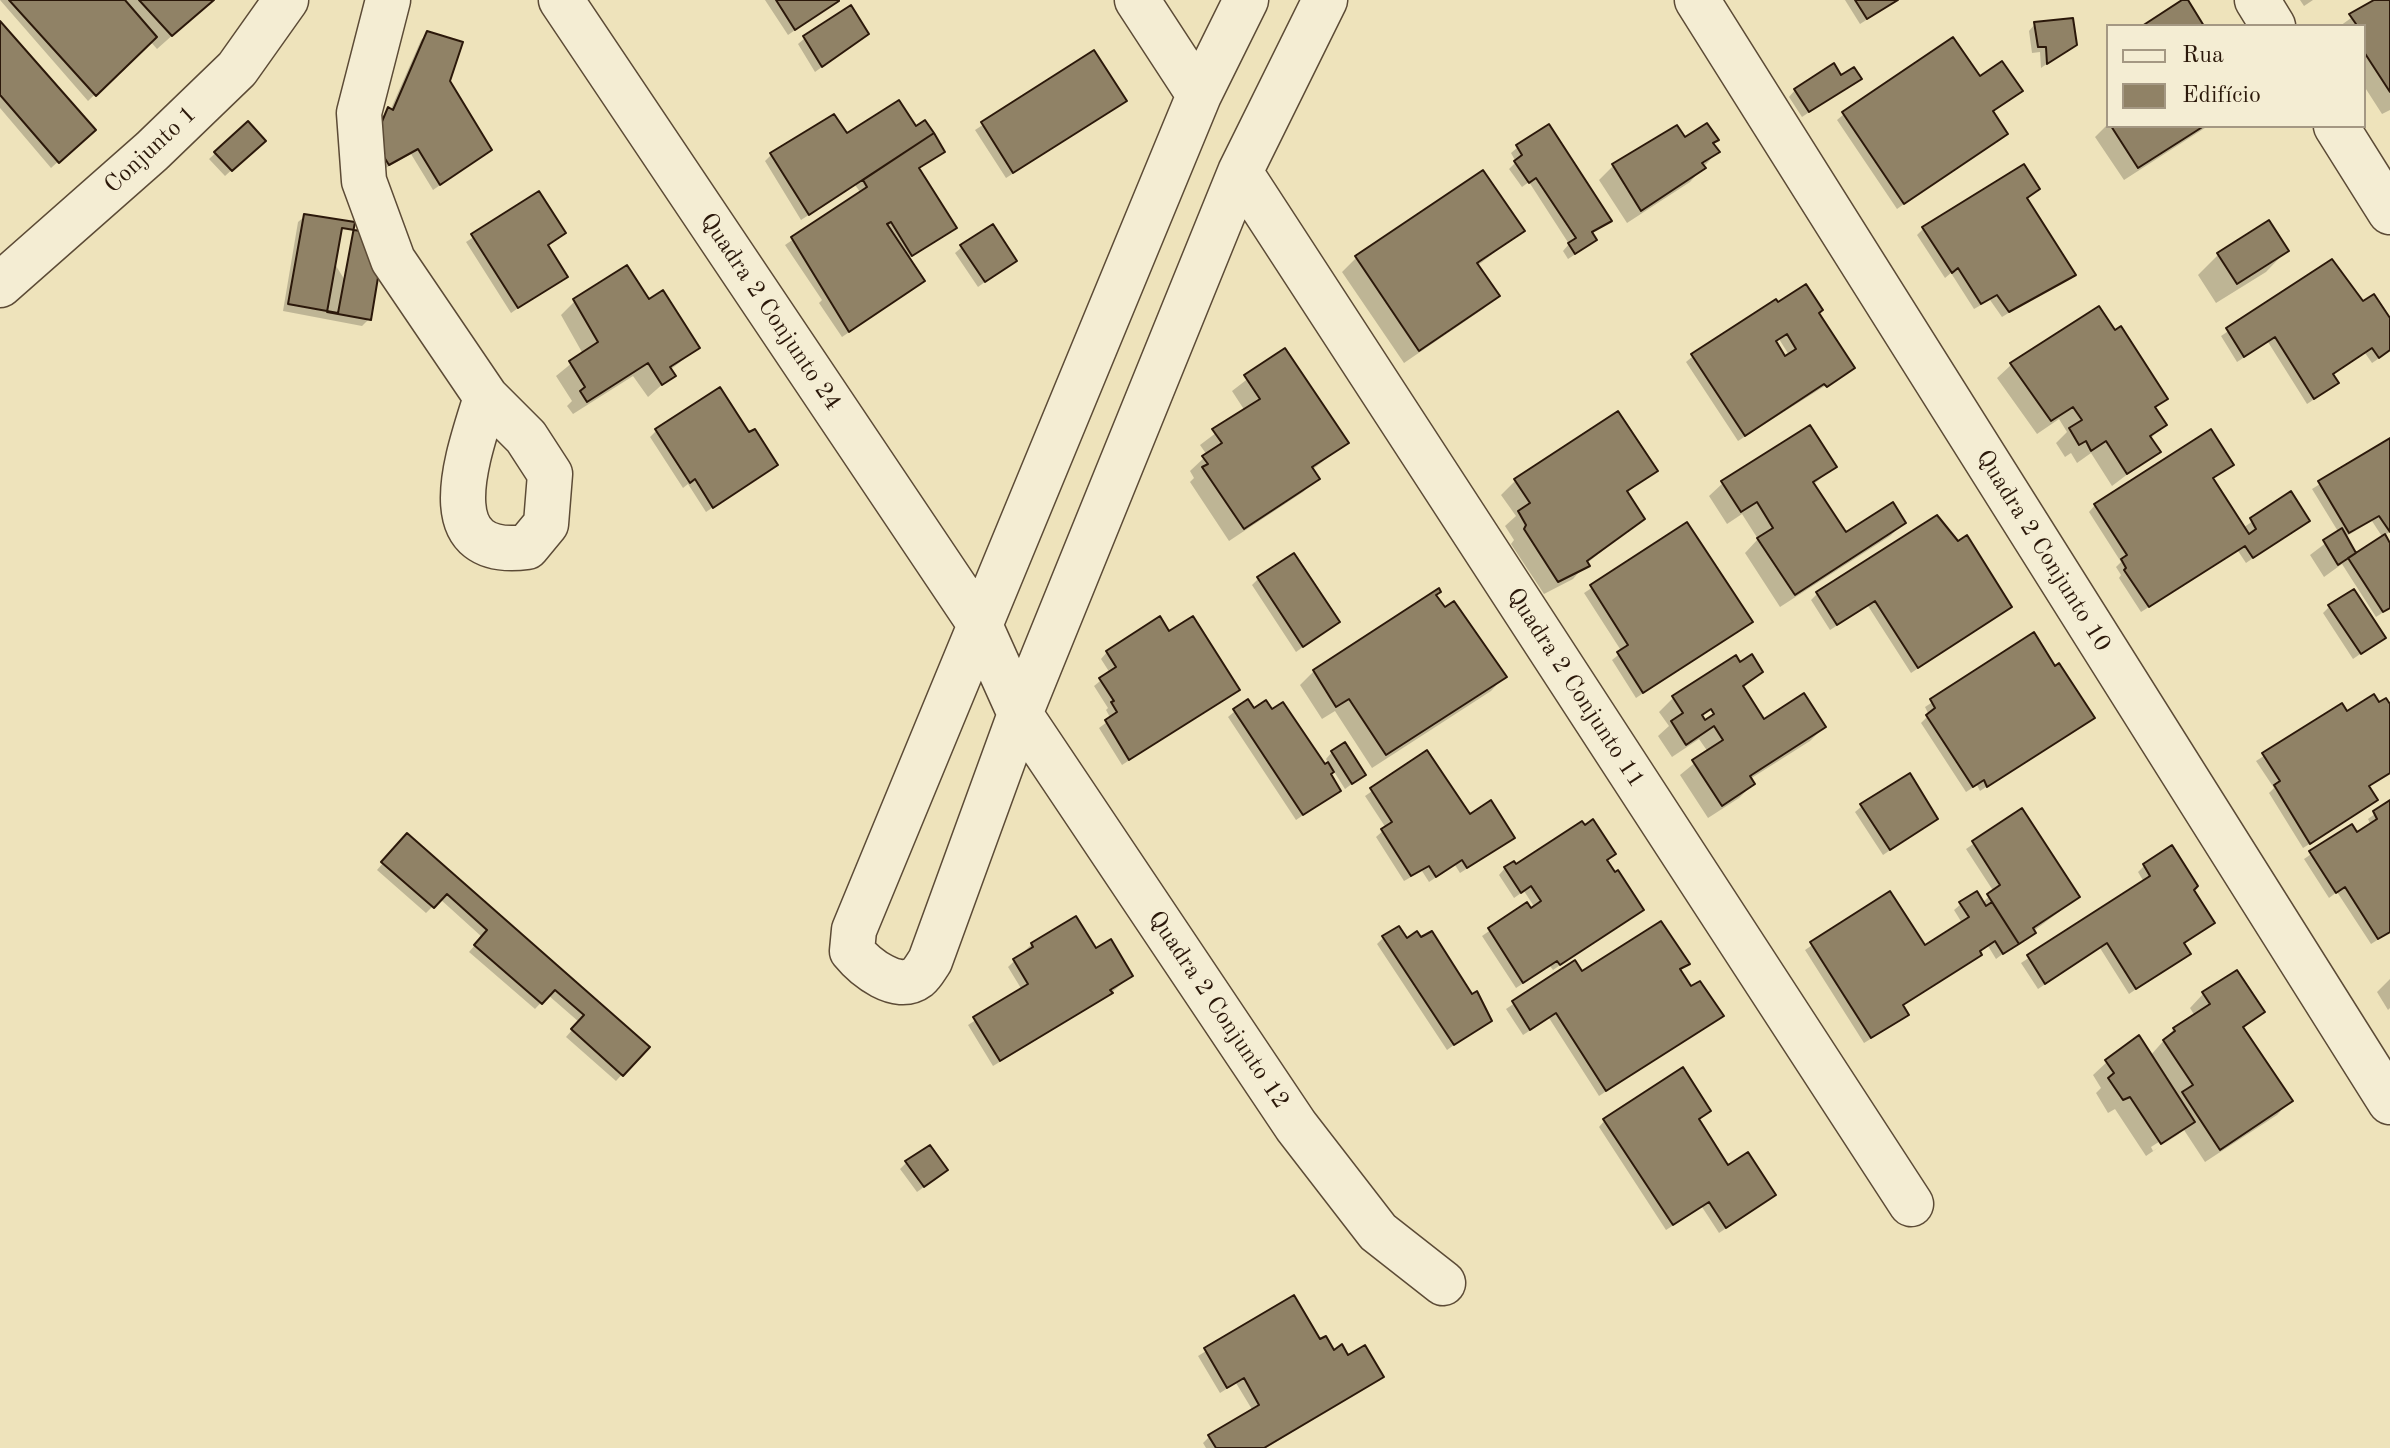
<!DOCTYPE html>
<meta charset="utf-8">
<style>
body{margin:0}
#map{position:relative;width:2390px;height:1448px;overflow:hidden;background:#eee3bb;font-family:"Old Standard TT",serif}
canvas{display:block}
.legend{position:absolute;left:2106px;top:24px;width:260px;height:104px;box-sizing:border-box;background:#f4edd3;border:2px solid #a49883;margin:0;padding:10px 14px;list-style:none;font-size:24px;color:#2b180a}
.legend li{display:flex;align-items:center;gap:16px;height:40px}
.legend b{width:40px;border:2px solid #a49883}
</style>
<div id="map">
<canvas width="2390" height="1448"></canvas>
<ul class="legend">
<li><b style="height:10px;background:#f4edd3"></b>Rua</li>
<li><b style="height:22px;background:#908266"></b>Edifício</li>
</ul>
</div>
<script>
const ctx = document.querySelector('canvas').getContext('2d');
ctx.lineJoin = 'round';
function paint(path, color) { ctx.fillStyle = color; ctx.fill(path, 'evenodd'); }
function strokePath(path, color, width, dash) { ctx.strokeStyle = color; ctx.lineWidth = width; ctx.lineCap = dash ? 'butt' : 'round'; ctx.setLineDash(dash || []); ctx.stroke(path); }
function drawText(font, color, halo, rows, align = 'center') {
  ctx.font = font + ' "Old Standard TT",serif'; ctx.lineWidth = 6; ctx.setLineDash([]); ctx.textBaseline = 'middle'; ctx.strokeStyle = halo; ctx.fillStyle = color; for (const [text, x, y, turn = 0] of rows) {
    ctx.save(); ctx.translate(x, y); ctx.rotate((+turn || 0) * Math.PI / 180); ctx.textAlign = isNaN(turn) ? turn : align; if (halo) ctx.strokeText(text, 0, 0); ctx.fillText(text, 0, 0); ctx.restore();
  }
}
paint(new Path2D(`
 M0,0H212L157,49L150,41L88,101Z
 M765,0H836L837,1L788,35Z
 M1845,0H1898L1860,24Z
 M2300,0H2313L2304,6Z
 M2376,0H2390V110L2382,114L2364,86V26H2340Z
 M0,24L93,130L51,168L0,108Z
 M2035,24L2075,44L2041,68L2040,52L2032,53L2029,31Z
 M428,33L483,156L433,190L411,154L382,170L369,149L382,116L390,111L421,40Z
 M867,34L815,72L798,44L805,38Z
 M1093,53L1118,107L1006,178L975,130Z
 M1840,78L1859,79L1802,117L1789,97L1795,90Z
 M1979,79L2014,97L1992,112L2006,133L1897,209L1837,120L1844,114Z
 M925,123L943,152L917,170L955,227L908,259L922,281L916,287L842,337L819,303L822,300L785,245L861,193L855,185L801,220L765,161L771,155L847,136L916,129Z
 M247,124L263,141L225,176L209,159Z
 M2108,124V126H2208L2124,180L2095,137Z
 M1676,127L1684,140L1712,144L1717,152L1690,182L1627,223L1599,180L1613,166Z
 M1518,147L1610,220L1591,233L1588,246L1568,259L1563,251L1569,244L1529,182L1522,187L1509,169L1516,162L1511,153Z
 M1483,173L1522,231L1477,266L1497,296L1483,309L1404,363L1342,272L1356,258Z
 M2038,189L2025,199L2073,274L2002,317L1990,300L1974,309L1951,273L1945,278L1917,235L1924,228Z
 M539,194L563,233L546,246L565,276L511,313L466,242Z
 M305,216L369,319L362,326L283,311L298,222Z
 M2269,223L2286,251L2266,272L2216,303L2198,275L2218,255Z
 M962,247L1014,261L978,287L955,253Z
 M2332,262L2363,303L2390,322V351L2372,363L2365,353L2331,375L2330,389L2307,404L2268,342L2237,362L2221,336Z
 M575,301L649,302L698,348L670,370L673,375L648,397L633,376L573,414L567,406L572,401L556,376L583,354L561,315Z
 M2099,309L2165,399L2154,410L2164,425L2150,439L2158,451L2112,486L2091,453L2077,463L2071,453L2065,457L2056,443L2067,432L2059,419L2037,434L1997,378L2011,365Z
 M1817,313L1853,368L1738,441L1686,362L1693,356ZM1779,339L1789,355L1784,358L1774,343Z
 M1285,350L1346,443L1312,470L1317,478L1303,492L1229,541L1190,482L1194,478L1190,471L1207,455L1200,445L1245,411L1232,391Z
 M1618,414L1655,470L1626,494L1642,519L1586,564L1573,579L1544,594L1511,544L1514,540L1505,526L1516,516L1501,495L1515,481Z
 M656,431L749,435L776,465L706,512L688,484L683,488L650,437Z
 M2390,440V532L2383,536L2390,546V608L2376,617L2342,564L2324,577L2310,555L2339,533L2312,489ZM2372,521L2383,538L2348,560L2354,552L2345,537Z
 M2231,465L2212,479L2243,528L2291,494L2307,521L2246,563L2238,551L2141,612L2119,578L2121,575L2116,567L2121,562L2089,512L2095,505Z
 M1834,467L1813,485L1845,535L1904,523L1890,536L1780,607L1745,553L1758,539L1742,514L1727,524L1709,496L1723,483Z
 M1687,525L1750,622L1636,698L1612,660L1622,652L1584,593Z
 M1258,579L1338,622L1296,652L1252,585Z
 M1817,594L2010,607L1911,673L1868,606L1830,630L1811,600Z
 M1434,595L1504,677L1491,691L1372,768L1335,711L1322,719L1300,685L1314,671Z
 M2330,606L2383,638L2353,659L2323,613Z
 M1168,634L1237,690L1122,765L1099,728L1111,719L1106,710L1108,708L1094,686L1110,673L1101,659L1107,652Z
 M2033,635L2092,718L1980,791L1977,785L1966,792L1921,723L1929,715L1925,707Z
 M1735,658L1740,665L1761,672L1742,689L1763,721L1824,727L1810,741L1750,779L1753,784L1739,798L1708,818L1680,775L1708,752L1699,739L1672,757L1658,736L1669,726L1659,712L1673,698ZM1712,706L1717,715L1704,723L1699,714Z
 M2379,705L2390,708V774L2368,787L2376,800L2370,806L2303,848L2269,793L2274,788L2256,761L2341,706L2346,714Z
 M1235,711L1272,712L1324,767L1329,764L1326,759L1332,752L1364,775L1345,789L1333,770L1328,774L1339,791L1296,820L1228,717Z
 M1427,753L1469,817L1506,844L1460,873L1455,865L1429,882L1422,871L1404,881L1376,837L1386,828L1365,796Z
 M2390,803V932L2371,944L2337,892L2329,898L2304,859L2351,827L2356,835L2371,825L2368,819Z
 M1862,806L1936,819L1883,855L1855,812Z
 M2021,811L2071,903L1996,959L1988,946L1978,952L1973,961L1901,1006L1900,1021L1864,1043L1805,950L1889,893L1924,948L1962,923L1954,910L1961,904L1982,903L1994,892L1966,849Z
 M401,842L647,1047L616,1081L566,1037L579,1022L548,995L535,1009L469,952L482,937L440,899L426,913L377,870Z
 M1614,853L1605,861L1642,909L1553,970L1550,966L1516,988L1482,936L1527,905L1531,911L1535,908L1524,891L1514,898L1499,875L1505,868Z
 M2144,866L2192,891L2175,947L2188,954L2129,994L2100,948L2038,989L2021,963L2144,882L2138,872Z
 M1383,938L1406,940L1489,1020L1447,1050L1377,944Z
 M1032,944L1095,951L1131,976L1104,999L993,1066L968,1025L1022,990L1008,967Z
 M1574,963L1582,974L1687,964L1681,970L1690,988L1721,1016L1599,1096L1549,1018L1523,1035L1506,1009Z
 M2390,979V1008L2388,1010L2377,992Z
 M2203,994L2262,1012L2243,1029L2290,1101L2277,1115L2205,1162L2184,1130L2146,1156L2115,1109L2108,1113L2096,1093L2101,1088L2093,1075L2107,1062L2150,1056L2174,1029L2195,1016L2190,1008ZM2179,1129V1134L2153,1151L2151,1147Z
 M1709,1111L1697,1121L1727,1168L1767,1201L1719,1233L1702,1207L1666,1230L1599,1127L1605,1120Z
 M906,1163L939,1176L917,1192L900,1169Z
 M1293,1297L1320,1342L1382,1377L1266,1448H1206L1203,1443L1209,1437L1253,1411L1236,1383L1220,1393L1198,1356Z`), '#0003');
const building = new Path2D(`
 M9,0H125L157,37L96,96Z
 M139,0H214L172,36Z
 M776,0H839V1L795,30Z
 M1855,0H1898L1867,19Z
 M2182,0H2188L2204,26H2142Z
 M2374,0H2390V92L2364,52V26H2353L2356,24L2349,14Z
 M851,5L869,34L822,67L803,36Z
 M2073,18L2077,45L2047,64L2046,47H2038L2034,22Z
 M0,21L96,130L59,163L0,95Z
 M427,31L463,42L450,81L492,150L440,185L418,149L389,165L374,141L388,107L393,110Z
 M1953,37L1980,76L2002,61L2023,91L1993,111L2008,134L1904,204L1842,112Z
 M1094,50L1127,101L1013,173L981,122Z
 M1834,63L1841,75L1854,67L1862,79L1809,112L1794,89Z
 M899,100L916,126L925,120L934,133L809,215L770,153L834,114L847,133Z
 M248,121L266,141L232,171L214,152Z
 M1707,123L1719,140L1713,143L1720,152L1702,163L1706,168L1641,211L1612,164L1677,125L1685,137Z
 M1549,124L1612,221L1592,232L1597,240L1575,254L1568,243L1576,238L1536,178L1529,183L1514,161L1522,155L1516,145Z
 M2111,126H2204L2138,168Z
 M934,133L945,152L919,168L957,228L912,256L891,222L887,224L925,281L849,332L791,237L867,187L863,180Z
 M2024,164L2040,189L2027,198L2076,275L2009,312L1997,295L1981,304L1958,268L1952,273L1922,227Z
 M1483,170L1525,231L1477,263L1500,296L1419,351L1355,256Z
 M539,191L566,233L548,245L568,277L518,308L471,234Z
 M304,214L355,222L338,313L288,304Z
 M2269,220L2289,251L2237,284L2217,253Z
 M993,224L1017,261L985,282L960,245Z
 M342,228L385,235L371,320L327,312Z
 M2332,259L2363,301L2374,294L2390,318V350L2379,358L2372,348L2333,374L2339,383L2314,399L2275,337L2244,357L2226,328Z
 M627,265L649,299L663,290L700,348L670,367L676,376L662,385L648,363L587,402L580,391L585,387L569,361L598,342L573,299Z
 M1806,284L1823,310L1819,313L1855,368L1827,387L1824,384L1745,436L1691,354L1776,299L1778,302ZM1787,334L1796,349L1785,356L1776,341Z
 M2099,306L2115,330L2121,326L2168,399L2155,407L2167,425L2150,436L2161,452L2127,474L2106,441L2091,451L2086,441L2079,445L2069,428L2082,420L2073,407L2051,421L2010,363Z
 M1285,348L1349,443L1312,467L1320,479L1244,529L1202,467L1208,464L1202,456L1222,443L1212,429L1260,399L1244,375Z
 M720,387L749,432L755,429L778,465L713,508L695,479L690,483L655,429Z
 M1618,411L1658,471L1627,491L1645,519L1587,561L1590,566L1558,582L1524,529L1526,525L1518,511L1530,503L1514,479Z
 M1810,425L1837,467L1813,482L1846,532L1893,502L1906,523L1795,595L1757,538L1773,528L1757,502L1741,512L1721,481Z
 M2211,429L2234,465L2213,478L2249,534L2256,529L2250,518L2291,491L2310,521L2253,558L2245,546L2149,607L2124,570L2126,568L2121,559L2127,555L2094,504Z
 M2390,438V532L2379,516L2349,533L2318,481Z
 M1937,515L1958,541L1967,535L2012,607L1918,668L1875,601L1837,625L1816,592Z
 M1687,522L1753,622L1643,693L1617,652L1628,645L1590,585Z
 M2342,528L2356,553L2338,565L2323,540Z
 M2385,534L2390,543V608L2383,612L2348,558Z
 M1294,553L1340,622L1303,647L1257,577Z
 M1439,588L1441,592L1436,595L1445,607L1454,601L1507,677L1386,755L1349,699L1336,707L1313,670Z
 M2354,589L2386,638L2361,654L2328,605Z
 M1160,616L1169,631L1193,616L1240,690L1129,760L1105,720L1117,712L1111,702L1114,701L1099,678L1116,667L1106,651Z
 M2034,632L2055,666L2059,663L2095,718L1987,787L1984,780L1973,787L1926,715L1935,708L1930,699Z
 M1752,654L1763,672L1743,686L1764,719L1804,693L1826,727L1750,776L1755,784L1722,806L1692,760L1723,740L1714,726L1686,745L1671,721L1683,713L1672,696L1736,655L1740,662ZM1711,709L1714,714L1705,720L1702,715Z
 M2374,694L2379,702L2386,698L2390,704V773L2369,786L2378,800L2310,844L2274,785L2280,781L2262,753L2342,703L2347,711Z
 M1248,699L1254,708L1266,700L1272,709L1283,702L1325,764L1328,762L1334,772L1331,774L1341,791L1303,815L1233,709Z
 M1345,742L1366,775L1352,784L1331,751Z
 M1427,750L1470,814L1491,800L1515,838L1467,868L1462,860L1436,877L1429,866L1411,876L1381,829L1392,822L1370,788Z
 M1910,773L1938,819L1890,850L1860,804Z
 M2390,800V932L2378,939L2345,887L2336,893L2309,851L2352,824L2357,832L2377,819L2373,811Z
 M2022,808L2080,897L2033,928L2036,933L2019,944L1987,894L2000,885L1972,841Z
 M1593,819L1616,854L1607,860L1615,872L1618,870L1644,910L1560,965L1557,961L1523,983L1488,928L1527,902L1531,908L1541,901L1531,886L1521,893L1504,867L1514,861L1516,864L1582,821L1585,825Z
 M407,833L650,1047L623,1076L571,1029L584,1015L555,990L542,1004L474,945L487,930L447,894L434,908L381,862Z
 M2172,845L2198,886L2194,890L2215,923L2184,943L2191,954L2136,989L2107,943L2045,984L2027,955L2150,876L2143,864Z
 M1890,891L1925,945L1969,917L1959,902L1977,891L1986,906L1992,902L2019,944L2003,954L1995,941L1980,951L1982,955L1903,1005L1909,1015L1871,1038L1810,942Z
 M1076,916L1096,948L1111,939L1133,976L1110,990L1113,993L1000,1061L973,1017L1028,984L1013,959L1033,947L1031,943Z
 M1661,921L1690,964L1680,969L1691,986L1700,981L1724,1016L1606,1091L1556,1013L1530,1030L1512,1001L1575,960L1582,971Z
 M1399,926L1407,938L1417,931L1421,937L1432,931L1472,994L1477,991L1492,1021L1454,1045L1382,936Z
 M2237,970L2265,1012L2243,1027L2293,1101L2220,1150L2182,1092L2193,1085L2163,1040L2175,1031L2173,1028L2210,1004L2202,992Z
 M2139,1035L2195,1122L2161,1144L2130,1097L2123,1100L2108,1078L2114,1073L2105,1060Z
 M1683,1067L1711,1111L1699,1119L1728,1165L1748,1152L1776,1195L1726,1228L1709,1202L1673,1225L1603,1119Z
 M930,1145L948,1170L924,1187L905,1161Z
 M1294,1295L1320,1339L1326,1336L1334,1350L1342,1344L1348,1355L1365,1345L1384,1377L1264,1448H1216L1208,1435L1259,1405L1244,1378L1227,1388L1204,1348Z`);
paint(building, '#908266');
strokePath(building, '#2b180a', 2);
const minor = new Path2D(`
 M388,0L359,113L364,181L393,260L486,397L526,437L550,474L546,524L527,547C427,560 470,450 486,397
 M561,0L979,623L1020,714L1296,1126L1378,1232L1443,1283
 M1137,0L1199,95
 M1246,0L1199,95L854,930L852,951C865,967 897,993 918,977C923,973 927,965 930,961L1020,714L1240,172L1325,0
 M1697,0L2390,1102
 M2257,0L2273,26
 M2336,126L2390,212
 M1240,172L1911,1204
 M0,285L152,151L237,69L286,0`);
strokePath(minor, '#5c4b36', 47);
strokePath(minor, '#f4edd3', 44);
drawText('24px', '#2b180a', '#f4edd3', [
 ["Conjunto 1",151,150,-43],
 ["Quadra 2 Conjunto 24",770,312,56],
 ["Quadra 2 Conjunto 10",2043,551,58],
 ["Quadra 2 Conjunto 11",1575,688,57],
 ["Quadra 2 Conjunto 12",1218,1010,56]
]);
</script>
